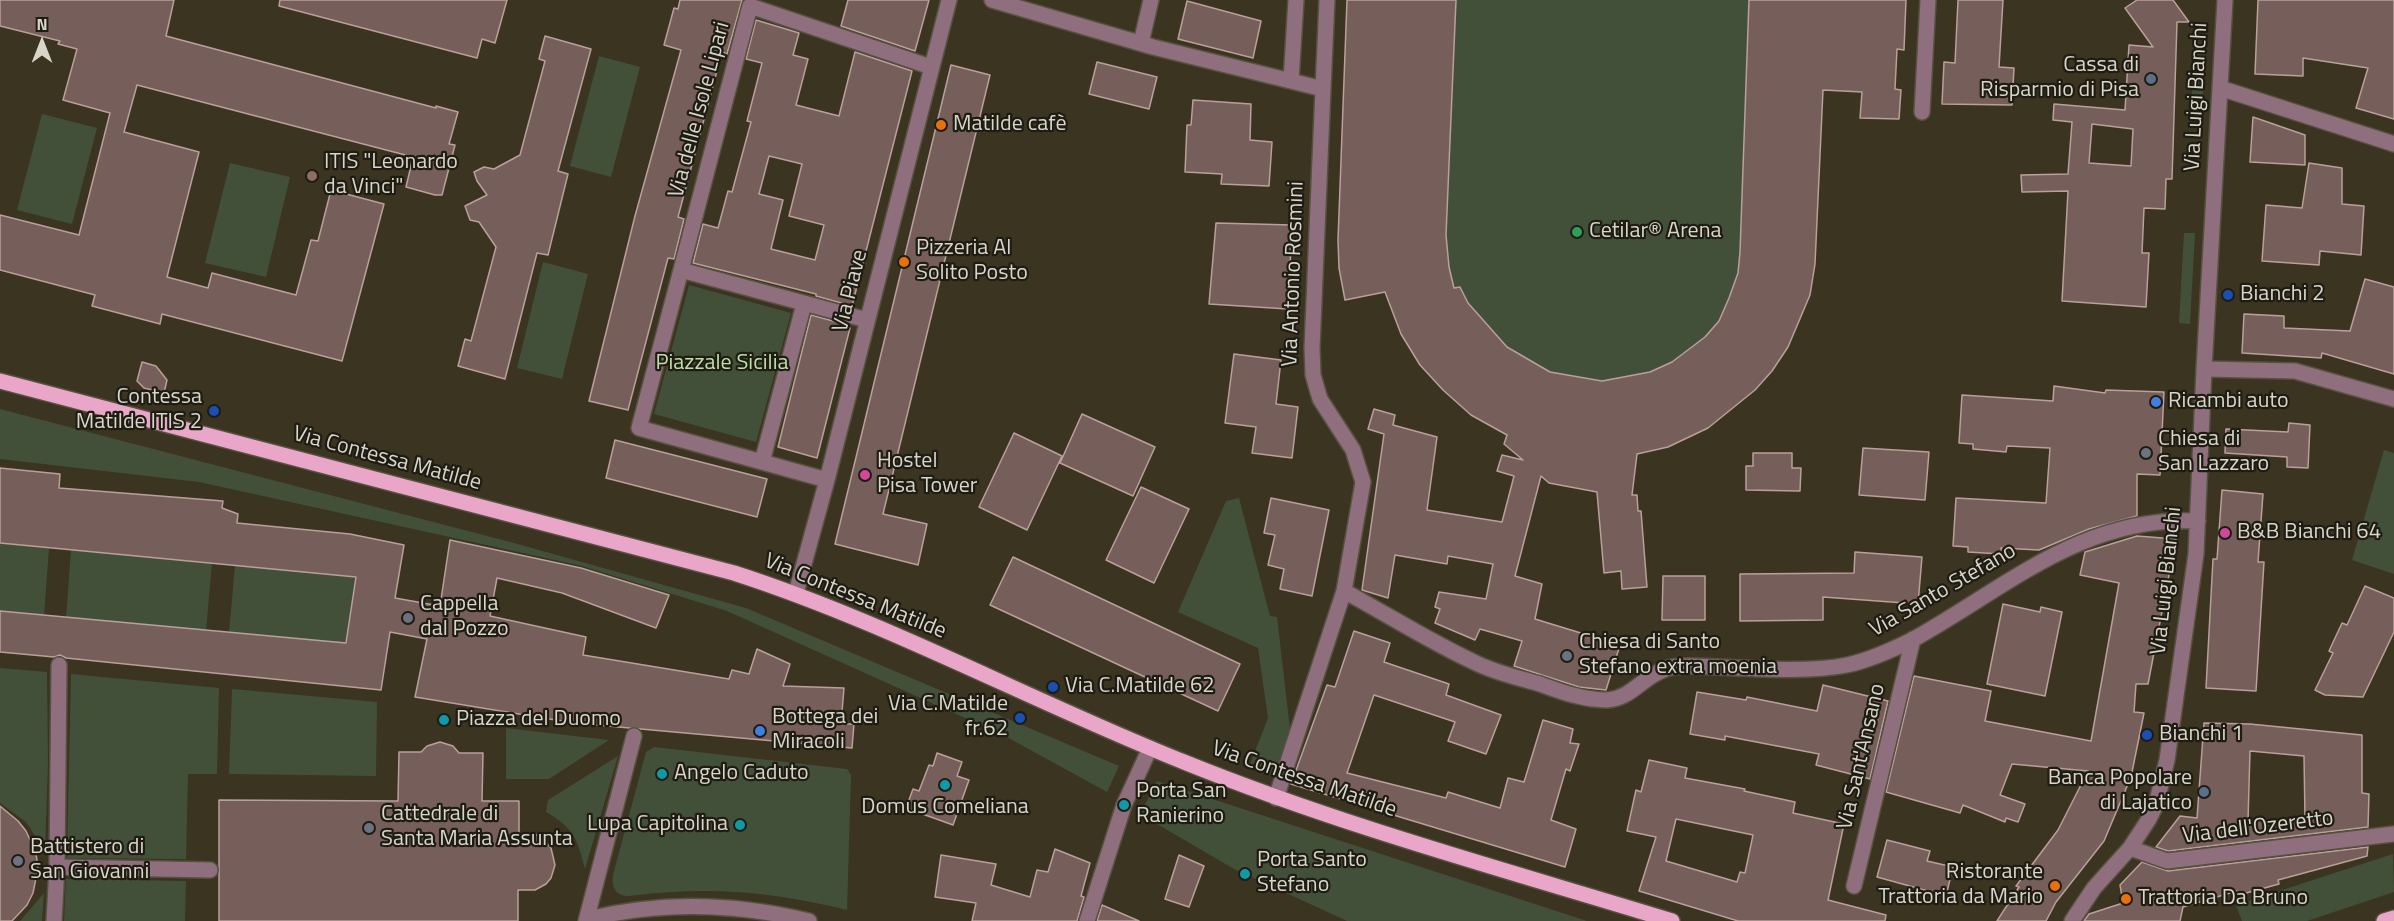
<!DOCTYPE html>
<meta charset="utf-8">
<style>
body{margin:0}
#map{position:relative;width:2394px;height:921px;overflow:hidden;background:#3a3421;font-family:"Titillium Web",sans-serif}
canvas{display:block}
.north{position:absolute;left:12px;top:12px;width:60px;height:60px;-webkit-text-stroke:4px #1e1c13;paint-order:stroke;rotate:0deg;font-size:16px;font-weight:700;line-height:24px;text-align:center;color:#d8d5c9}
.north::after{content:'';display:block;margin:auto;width:21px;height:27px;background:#d8d5c9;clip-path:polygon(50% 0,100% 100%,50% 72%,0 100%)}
</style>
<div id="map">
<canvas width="2394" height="921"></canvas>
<div class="north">N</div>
</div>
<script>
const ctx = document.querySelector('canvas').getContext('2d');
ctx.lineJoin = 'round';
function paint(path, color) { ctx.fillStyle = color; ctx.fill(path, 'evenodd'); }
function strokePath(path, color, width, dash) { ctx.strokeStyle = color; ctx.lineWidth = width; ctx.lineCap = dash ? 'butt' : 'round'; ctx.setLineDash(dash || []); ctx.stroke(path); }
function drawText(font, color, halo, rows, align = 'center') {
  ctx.font = font + ' "Titillium Web",sans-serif'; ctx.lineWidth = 4.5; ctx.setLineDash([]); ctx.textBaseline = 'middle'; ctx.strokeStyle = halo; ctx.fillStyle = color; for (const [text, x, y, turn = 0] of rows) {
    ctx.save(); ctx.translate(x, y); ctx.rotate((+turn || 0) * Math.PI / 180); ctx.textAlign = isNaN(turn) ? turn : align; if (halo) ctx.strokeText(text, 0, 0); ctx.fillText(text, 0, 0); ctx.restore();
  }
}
paint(new Path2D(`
 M1347,0H1827L1815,264L1810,295L1800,321L1788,347L1772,371L1755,390L1708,428L1668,447L1631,456L1520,442L1471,415L1443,390L1420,365L1401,334L1385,292L1345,300L1339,268L1338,239Z
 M2194,54H2205L2202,115L2191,114Z
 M599,56L640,67L611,177L570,166Z
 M42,114L97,128L72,224L17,210Z
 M230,163L290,177L266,277L205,263Z
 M2184,233H2195L2190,324L2179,323Z
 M543,262L588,274L562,379L517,368Z
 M689,285L791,313L756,442L654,414Z
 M0,409L514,543L746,608L1119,766L1107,792L1005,736L727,611L582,566L199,482L0,459Z
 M2384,450L2394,453V574L2352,560Z
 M1239,498L1270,616L1277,617L1290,729L1274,776L1249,767L1268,718L1258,648L1178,612L1226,501Z
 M0,543L49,548L44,616L0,611Z
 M71,550L212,563L206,631L66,618Z
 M235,565L356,577L346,643L229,633Z
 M0,668L47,672L48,762L45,851L26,822L0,803Z
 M71,674L219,688L217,774H188L186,859L67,858Z
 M232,689L377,702L376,776L229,774Z
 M506,728L609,740L549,779H506Z
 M654,747L847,769L851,775L847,910C770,891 708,886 629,896C616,896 611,888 613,875L646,752Z
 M618,756L585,869C577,839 575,829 546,812L548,800Z
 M1157,781L1587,921H1347L1234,869L1140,814Z
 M2393,854L2394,892L2307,921H2242L2236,905Z
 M66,879L186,881L185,921H64Z
 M44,893L42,921H20Z`), '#435039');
const building = new Path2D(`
 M0,0H174L166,36L436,108V106L458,112L449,144L455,145L442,195H435L406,187L413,157L137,85L124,132L199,152L167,277L208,288L212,273L296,295L311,240L318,241L331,190L384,204L342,361L162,314L160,324L92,306L95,295L0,270V215L79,235L110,113L63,100L77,49L58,44L60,41L0,26Z
 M280,0H507L495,43L482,39L477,58L279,6Z
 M680,0H742L727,54L722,52L678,217L684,219L674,259L668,258L628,410L589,401L635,216L681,50L664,45L674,8L678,9Z
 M848,0H929L915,51L841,26Z
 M1347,0H1456L1446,235L1449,267L1454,288L1460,287L1468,303L1507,347L1550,372L1602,381L1650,372L1672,362L1705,337L1719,321L1729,298L1738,273L1740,252L1749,0H1906L1904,50L1897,49L1895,89L1901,90L1899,119L1860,118L1862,92L1823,90L1815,264L1810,295L1788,347L1772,371L1755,390L1708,428L1668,447L1637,454L1632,495H1637L1638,511H1641L1647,587L1622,589L1621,571L1604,573L1597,492L1549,483L1541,476L1515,576L1542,584L1535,619L1620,645L1606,690L1579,687L1514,666L1522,641L1480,629L1475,640L1435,623L1440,609L1435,607L1439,592L1486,599L1493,564L1448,556L1447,564L1395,555L1388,598L1362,590L1384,434L1368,429L1374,409L1395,415L1393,425L1437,437L1427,510L1502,522L1514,476L1497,471L1502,455L1523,460L1504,444L1507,435L1471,415L1443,390L1420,365L1401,334L1385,292L1345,300L1339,268L1338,240Z
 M1958,0H2003L1999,67L2014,68L2012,105L1942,104L1944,62L1955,63Z
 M2137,0H2173L2189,22H2177L2172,179H2166L2165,209L2144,208L2142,253H2149L2146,307L2062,301L2068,191L2022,192L2021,175L2068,174L2072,122L2053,120L2054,104L2125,110L2129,45L2153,47L2125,8ZM2092,124L2133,129L2131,166L2089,163Z
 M2258,0H2394V119L2356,108L2368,68L2303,58V76L2255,74Z
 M1187,1L1261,21L1253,58L1178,39Z
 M756,20L799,33L793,55L808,59L796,105L839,116L855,52L912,71L852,306L816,296V294L693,263L703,224L718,228L728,191L732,192L751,122L747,121L762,63L746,59ZM769,156L802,164L789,216L824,225L815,260L771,249L783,200L759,194Z
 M545,36L591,49L558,171L568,174L548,255L537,253L505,379L458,366L465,339L471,341L496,247L479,222L470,220L465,206L487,195L477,181L474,172L484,167L494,169L520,155L545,61L539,59Z
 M1097,62L1157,77L1149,109L1089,94Z
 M951,65L990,75L883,514L927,524L918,565L835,544Z
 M1193,100L1251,104L1250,140L1272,142L1269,186L1221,184L1222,174L1185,172L1187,125H1191Z
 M2253,117L2305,135V165L2250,162Z
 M2309,163L2342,168V204L2364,206L2361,255L2320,251L2319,265L2262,261L2266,205L2302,208Z
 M1216,223L1292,225L1288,309L1209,304Z
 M2365,279L2394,287V374L2322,353L2321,358L2242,353L2244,314L2284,316V328L2350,331Z
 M811,315L848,325L847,328H850L817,458L778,447Z
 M1234,354L1281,360L1276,404L1298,407L1292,458L1252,453L1256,427L1225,423Z
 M142,362L156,366L167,380L164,393L144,388L137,381Z
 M2054,386L2105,393L2106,390L2164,392L2160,475L2137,474V516L2089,529L2039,550L2001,548V554L1968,552V547L1953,546L1956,498L2046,503L2050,448L2007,446L2006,452L1973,449V444L1959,443L1962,395L2053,401Z
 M1082,414L1155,447L1133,496L1060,463Z
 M2289,423L2310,425L2308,468L2287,467V457L2225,453L2226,429L2288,432Z
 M1014,433L1062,456L1027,530L979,507Z
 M615,440L767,479L757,517L606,478Z
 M1863,448L1929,452L1925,500L1859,495Z
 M1753,453H1792V468H1801L1800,491L1746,490V466H1753Z
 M0,468L60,474L59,488L223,501L222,508L238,514L237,523L350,534L404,545L395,598L440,606L450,540L581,568L669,595L656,628L562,593L497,578L490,616L586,637L583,655L729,679L732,670L749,674L757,649L790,664L783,686L844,688L841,724H854L852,748L574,723L415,697L427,639L390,632L381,690L66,658L60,655L54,657L0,652V611L346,643L356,577L0,543Z
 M1141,487L1189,509L1154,583L1106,560Z
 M2222,490L2263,494L2258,562H2264L2256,691L2206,688L2213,559H2217Z
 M1271,498L1329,510L1312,596L1280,589L1284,569L1268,565L1275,535L1264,533Z
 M2137,536L2176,539L2148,684H2136L2134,712L2144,713L2131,777L2104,841L2056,902L2046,921H1997L2019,887L2016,886L2058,830L2088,771L2012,764L2000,795L2025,804L2018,822L2006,818L2005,822L1963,805L1960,813L1886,792L1914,676L1991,691L1985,721L2091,741L2119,583L2080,575L2085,552Z
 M1855,552L1922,557L1918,604L1823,597V620L1740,621V574L1854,573Z
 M1013,557L1240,664L1218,711L990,605Z
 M1663,576H1705V620H1662Z
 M2365,586L2394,598V632L2363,697L2325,695L2315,690L2333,653L2329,651L2342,623L2347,625Z
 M2003,604L2040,612L2041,607L2062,612L2045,696L1987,684Z
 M1354,631L1390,643L1384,662L1449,684L1446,695L1501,715L1486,754L1448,741L1455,722L1374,695L1347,773L1446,798L1448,792L1500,808L1508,778L1524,782L1543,720L1573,729L1570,743L1579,744L1570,771L1566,769L1551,820L1576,829L1565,867L1291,784L1327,685L1335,687Z
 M1823,685L1888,701L1870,779L1816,765L1819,754L1725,736V740L1690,734L1697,692L1746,700L1747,697L1817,711Z
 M2204,723L2250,724L2362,735V793L2369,794L2368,827L2168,851L2156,847L2180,816L2197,818ZM2250,751L2304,756L2305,819L2248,821Z
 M440,742L453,746L459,753H483L482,801H519V834H535L543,839L551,848L555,865L551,878L546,884L535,890H518V921H219V800L398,801L399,752H421L427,746Z
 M937,753L962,762L957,776L969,780L953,825L906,808L913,789L919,791L929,765L933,766Z
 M1649,760L1687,768L1685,778L1745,789L1744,791L1795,802L1793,813L1844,824L1828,900L1886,915L1885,921H1738L1639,891L1656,837L1627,831L1636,790L1641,792ZM1676,819L1753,835L1745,873L1740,872L1737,882L1666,861Z
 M0,806L18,821L26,831L36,853L38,868L33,893L27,905L12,921H0Z
 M1887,840L1930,851L1927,861L1953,867L1946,896L1877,877Z
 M2368,847L2367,856L2278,880L2279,884L2239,895L2237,891L2183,907L2180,921H2084L2089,914L2123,903L2120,885L2142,862L2168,871Z
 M1055,849L1090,863L1081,896L1084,897L1077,921H972L976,903L935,897L941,855L996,864L991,885L1030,897L1037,870L1048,872Z
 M1179,855L1204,866L1189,907L1165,899Z
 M1102,905L1139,921H1097Z`);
paint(building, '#765e5a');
strokePath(building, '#baa09b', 1.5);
const minor = new Path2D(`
 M992,0L1153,47L1291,81
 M1296,0L1291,81L1323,89L1327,0
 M1141,43L1151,0
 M2220,88L2394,144
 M1922,112L1928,0
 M681,270L750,6L931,67
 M2204,369L2295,371L2394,399
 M762,462L804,304
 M827,480L639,428L681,270L867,320
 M1344,591C1388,615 1432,643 1478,664C1497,673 1519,678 1540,684C1562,692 1583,700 1607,700C1630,699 1642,678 1663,670C1671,666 1681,666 1690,666C1737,667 1802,674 1847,665C1870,660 1892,650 1912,640C2006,588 2083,515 2198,521
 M796,593L827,480L949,0
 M1276,798L1344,591L1363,482L1353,450L1320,399L1313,375L1312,348L1323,89
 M2130,848L2167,861L2394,834
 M57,867L210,870
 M1854,886L1913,639
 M588,919C661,901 735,903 809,921
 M54,921L57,867L59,665
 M586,921L634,736
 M1087,921L1124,805L1150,748
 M2072,921L2094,888L2130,848L2149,819L2156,805L2167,760L2196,554L2204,369L2225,0`);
const major = new Path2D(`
 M0,381L734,573C889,623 1033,702 1184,762C1342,826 1509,871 1672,921
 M2384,921L2394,918`);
strokePath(minor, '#56513f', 18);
strokePath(major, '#56513f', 18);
strokePath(minor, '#8f6e7e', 15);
strokePath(major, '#e9a6c8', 15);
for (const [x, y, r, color] of [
 [2151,79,6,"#5c6f8a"],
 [941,125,6,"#e8710a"],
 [312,176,6,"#8d6e63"],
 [1577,232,6,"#2e9e5b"],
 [904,262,6,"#e8710a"],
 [2228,295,6,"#1a4fb4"],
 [2156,402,6,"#3f7fe0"],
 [214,411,6,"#1a4fb4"],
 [2146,453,6,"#6b7280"],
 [865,475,6,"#d1479c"],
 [2225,533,6,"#d1479c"],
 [408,618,6,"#6b7280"],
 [1567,656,6,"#6b7280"],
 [1053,687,6,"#1a4fb4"],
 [1020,718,6,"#1a4fb4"],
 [444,720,6,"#0f9aa8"],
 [760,731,6,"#3f7fe0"],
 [2147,735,6,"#1a4fb4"],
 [662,774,6,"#0f9aa8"],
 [945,785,6,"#0f9aa8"],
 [2204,792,6,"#5c6f8a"],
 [1124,805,6,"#0f9aa8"],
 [740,825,6,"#0f9aa8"],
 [369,828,6,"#6b7280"],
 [18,861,6,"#6b7280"],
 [1245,874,6,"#0f9aa8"],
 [2055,886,6,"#e8710a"],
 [2126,899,6,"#e8710a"]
]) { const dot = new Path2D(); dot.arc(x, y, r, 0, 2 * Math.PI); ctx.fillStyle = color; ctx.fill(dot); strokePath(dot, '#1e1c13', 2); }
drawText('22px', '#d8d5c9', '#1e1c13', [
 ["Cassa di",2139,66,"right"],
 ["Risparmio di Pisa",2139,91,"right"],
 ["Matilde cafè",953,125],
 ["ITIS \"Leonardo",324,163],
 ["da Vinci\"",324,188],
 ["Cetilar® Arena",1589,232],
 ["Pizzeria Al",916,249],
 ["Solito Posto",916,274],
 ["Bianchi 2",2240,295],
 ["Contessa",202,398,"right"],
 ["Matilde ITIS 2",202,423,"right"],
 ["Ricambi auto",2168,402],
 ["Chiesa di",2158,440],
 ["San Lazzaro",2158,465],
 ["Hostel",877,462],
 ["Pisa Tower",877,487],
 ["B&B Bianchi 64",2237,533],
 ["Cappella",420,605],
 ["dal Pozzo",420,630],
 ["Chiesa di Santo",1579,643],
 ["Stefano extra moenia",1579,668],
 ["Via C.Matilde 62",1065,687],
 ["Via C.Matilde",1008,705,"right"],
 ["fr.62",1008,730,"right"],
 ["Bottega dei",772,718],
 ["Miracoli",772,743],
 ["Piazza del Duomo",456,720],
 ["Bianchi 1",2159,735],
 ["Angelo Caduto",674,774],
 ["Banca Popolare",2192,779,"right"],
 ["di Lajatico",2192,804,"right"],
 ["Porta San",1136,792],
 ["Ranierino",1136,817],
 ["Domus Comeliana",945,808,"center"],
 ["Cattedrale di",381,815],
 ["Santa Maria Assunta",381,840],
 ["Lupa Capitolina",728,825,"right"],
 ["Battistero di",30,848],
 ["San Giovanni",30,873],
 ["Porta Santo",1257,861],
 ["Stefano",1257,886],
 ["Ristorante",2043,873,"right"],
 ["Trattoria da Mario",2043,898,"right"],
 ["Trattoria Da Bruno",2138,899]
], 'left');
drawText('22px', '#d8d5c9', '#1e1c13', [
 ["Via Luigi Bianchi",2197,97,-87],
 ["Via delle Isole Lipari",700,110,-75],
 ["Via Antonio Rosmini",1294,274,-88],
 ["Via Piave",851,291,-76],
 ["Via Contessa Matilde",387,459,15],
 ["Via Luigi Bianchi",2167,581,-84],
 ["Via Santo Stefano",1943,591,-30],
 ["Via Contessa Matilde",855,597,22],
 ["Via Sant'Ansano",1862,757,-77],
 ["Via Contessa Matilde",1304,780,19],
 ["Via dell'Ozeretto",2258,828,-7]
]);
drawText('22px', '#bfdeaa', '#1e1c13', [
 ["Piazzale Sicilia",722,364]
]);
</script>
